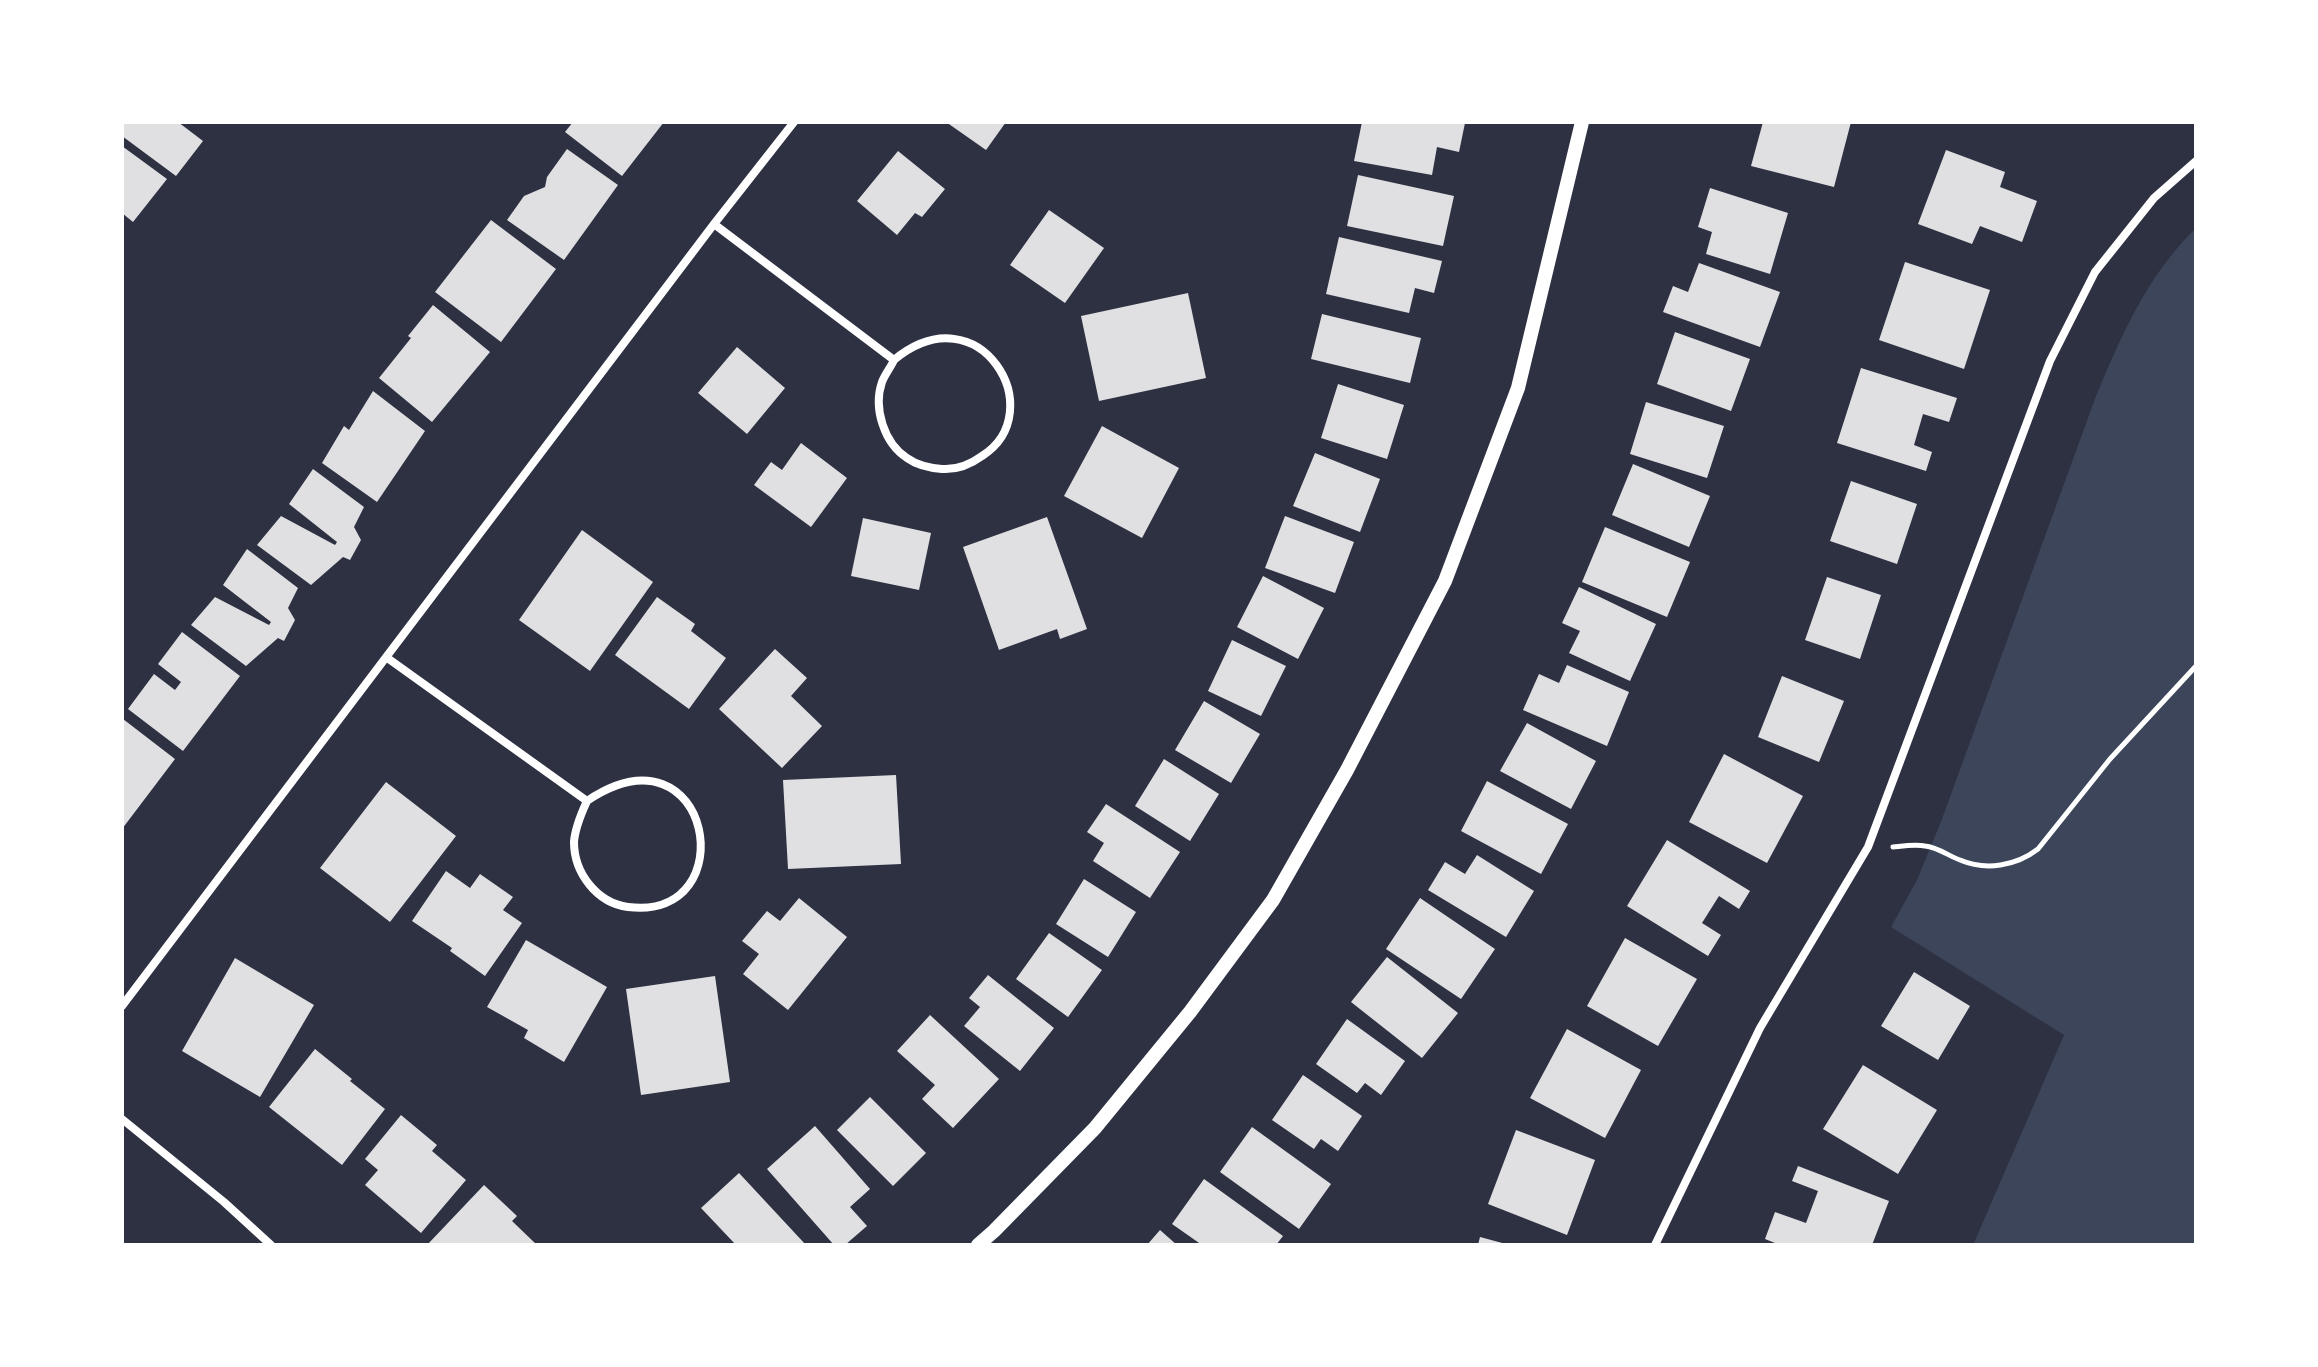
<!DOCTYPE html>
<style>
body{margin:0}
#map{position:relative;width:2318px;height:1367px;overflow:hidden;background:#2d3142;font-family:"PT Sans Narrow",sans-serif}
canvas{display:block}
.frame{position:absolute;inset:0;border:124px solid #fff;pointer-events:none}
</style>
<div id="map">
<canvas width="2318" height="1367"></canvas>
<div class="frame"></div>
</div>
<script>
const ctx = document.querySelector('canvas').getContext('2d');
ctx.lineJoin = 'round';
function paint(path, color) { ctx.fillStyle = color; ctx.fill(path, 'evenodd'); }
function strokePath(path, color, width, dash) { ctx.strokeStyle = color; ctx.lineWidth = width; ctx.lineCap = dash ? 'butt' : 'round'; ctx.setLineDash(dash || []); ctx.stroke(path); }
paint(new Path2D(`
 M2196,228V1245H1973L2064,1035L1891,927L1917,880L1942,819L2096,396C2121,336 2148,274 2196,228Z`), '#3c4559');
paint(new Path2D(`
 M122,122H178L203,141L176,176L122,136Z
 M573,122H664L622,176L565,132Z
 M946,122H1006L986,150Z
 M1362,122H1461L1465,123L1459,152L1437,147L1432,175L1354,161Z
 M1763,122H1851L1834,187L1751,166Z
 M122,146L167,179L133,222L122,213Z
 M567,149L618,185L564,260L507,220L524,196L545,187L547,177Z
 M1946,150L2005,172L2000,187L2037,201L2022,242L1980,226L1972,244L1918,224Z
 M898,151L945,189L922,217L915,213L897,235L857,201Z
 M1358,175L1454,196L1443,246L1347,226Z
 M1710,188L1788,213L1770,274L1706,254L1712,232L1698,227Z
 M1049,210L1104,248L1065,303L1010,265Z
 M491,220L556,269L501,342L435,292Z
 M1339,237L1442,261L1434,293L1415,288L1409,313L1326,294Z
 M1905,262L1990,290L1964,369L1879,340Z
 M1699,263L1780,292L1760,347L1663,312L1673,286L1688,292Z
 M1188,293L1206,378L1099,401L1081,316Z
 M433,305L490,352L432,422L379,378L411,338L408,336Z
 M1322,314L1421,338L1410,383L1311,359Z
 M1675,332L1750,359L1731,411L1657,384Z
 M737,347L785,388L747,434L698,393Z
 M1861,368L1957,398L1949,422L1923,414L1914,445L1932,452L1926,471L1837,443Z
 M1338,384L1404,405L1387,459L1321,438Z
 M373,391L425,431L377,502L322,463L344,426L349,430Z
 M1646,402L1724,426L1707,478L1630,454Z
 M1102,426L1179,468L1142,538L1064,496Z
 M801,443L847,478L811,527L754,485L771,462L782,470Z
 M1315,453L1380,479L1360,532L1293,506Z
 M1633,464L1710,496L1689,547L1612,515Z
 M313,469L364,507L354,527L361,540L350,560L343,557L311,585L257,545L281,516L335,545L337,542L289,504Z
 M1851,481L1917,504L1897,564L1830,541Z
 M1285,516L1354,542L1335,593L1265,568Z
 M1047,517L1087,629L1060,639L1057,629L999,650L963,547Z
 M863,518L931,533L919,590L851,576Z
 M1605,527L1690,562L1667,617L1582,582Z
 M582,530L653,582L590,671L519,620Z
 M247,549L298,588L288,608L295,620L284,641L278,638L246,666L191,625L215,597L269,625L271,622L223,585Z
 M1263,576L1324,608L1298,659L1237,627Z
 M1827,577L1881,595L1860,659L1805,640Z
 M1579,587L1656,624L1630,681L1569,653L1580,631L1562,623Z
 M657,597L695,624L691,631L726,658L689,709L615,655Z
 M182,632L240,676L183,751L128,709L154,674L175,690L181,682L158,664Z
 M1232,640L1286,666L1261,716L1208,691Z
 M775,649L807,678L791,696L822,726L782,768L719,709Z
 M1567,665L1629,692L1607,746L1523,710L1539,674L1559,683Z
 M1782,676L1844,701L1819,762L1758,737Z
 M1204,701L1260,734L1231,783L1175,750Z
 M123,719L175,759L122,829V721Z
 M1527,723L1596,761L1571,809L1500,771Z
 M1724,754L1803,796L1767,863L1689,822Z
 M1164,759L1219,794L1190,841L1135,806Z
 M896,775L901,864L788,869L783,780Z
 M1487,781L1568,824L1541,874L1461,831Z
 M386,782L456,836L390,922L320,868Z
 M1106,804L1180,852L1150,898L1093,861L1104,843L1087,832Z
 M1667,840L1750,891L1739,909L1719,896L1702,923L1721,935L1708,956L1627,906Z
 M1477,855L1534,891L1506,937L1428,890L1445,862L1465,874Z
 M446,871L470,888L480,874L513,897L503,910L522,923L485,976L450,951L452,948L412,921Z
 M1084,879L1136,912L1108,957L1056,924Z
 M799,898L847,937L788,1010L743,974L759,954L742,941L767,911L780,921Z
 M1420,898L1495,949L1461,999L1386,949Z
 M1049,933L1102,970L1068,1017L1016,979Z
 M1625,938L1697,979L1658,1046L1587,1006Z
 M526,940L607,987L564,1062L524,1038L528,1030L487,1007Z
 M1387,957L1458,1013L1422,1058L1351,1002Z
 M235,958L314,1005L260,1097L182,1051Z
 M1914,972L1970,1006L1938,1060L1881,1026Z
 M988,975L1054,1028L1020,1071L964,1026L980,1007L969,998Z
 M715,976L730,1082L641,1095L626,989Z
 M930,1015L999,1079L953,1128L922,1099L935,1085L897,1051Z
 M1347,1019L1405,1061L1381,1095L1365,1083L1357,1093L1316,1064Z
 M1567,1029L1641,1070L1605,1138L1530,1098Z
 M315,1049L352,1079L350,1081L385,1109L342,1165L269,1107Z
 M1863,1065L1937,1110L1898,1174L1823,1129Z
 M1303,1075L1362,1116L1338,1151L1321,1139L1314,1149L1272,1120Z
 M870,1097L926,1153L893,1186L837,1130Z
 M401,1115L437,1145L432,1151L466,1180L421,1233L365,1185L378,1170L365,1159Z
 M815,1126L870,1189L850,1207L867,1226L845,1245H834L767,1169Z
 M1252,1127L1331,1184L1299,1229L1220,1172Z
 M1516,1130L1595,1160L1567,1235L1488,1204Z
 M1798,1166L1889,1201L1872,1245H1780L1765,1239L1775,1212L1806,1223L1818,1191L1792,1181Z
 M739,1173L806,1245H736L701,1208Z
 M1204,1179L1283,1236L1276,1245H1202L1172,1224Z
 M484,1185L517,1216L512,1221L537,1245H427Z
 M1160,1230L1177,1245H1147Z
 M1480,1237L1506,1244V1245H1478Z`), '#e0e0e3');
strokePath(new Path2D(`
 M1893,847C1903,846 1915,844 1925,846C1937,847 1949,856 1960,860C1986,871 2016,866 2038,849L2110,759L2196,666`), '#fff', 5);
strokePath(new Path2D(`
 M714,224L894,360C980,289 1052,412 982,456C971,464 957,470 942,469C930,468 918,466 907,458C884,443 873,408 882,382C885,374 891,367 894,360
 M386,657L587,801C712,717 746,922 628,907C597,903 574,873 574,842C575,828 581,814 587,801
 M122,1006L714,224L794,122
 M122,1119L224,1202L271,1245
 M1655,1245L1760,1028L1868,847L2050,361L2095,272L2154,198L2196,161`), '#fff', 8);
strokePath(new Path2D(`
 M978,1245L994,1231L1095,1128L1190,1012L1273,900L1347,770L1445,581L1518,388L1582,122`), '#fff', 14);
</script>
